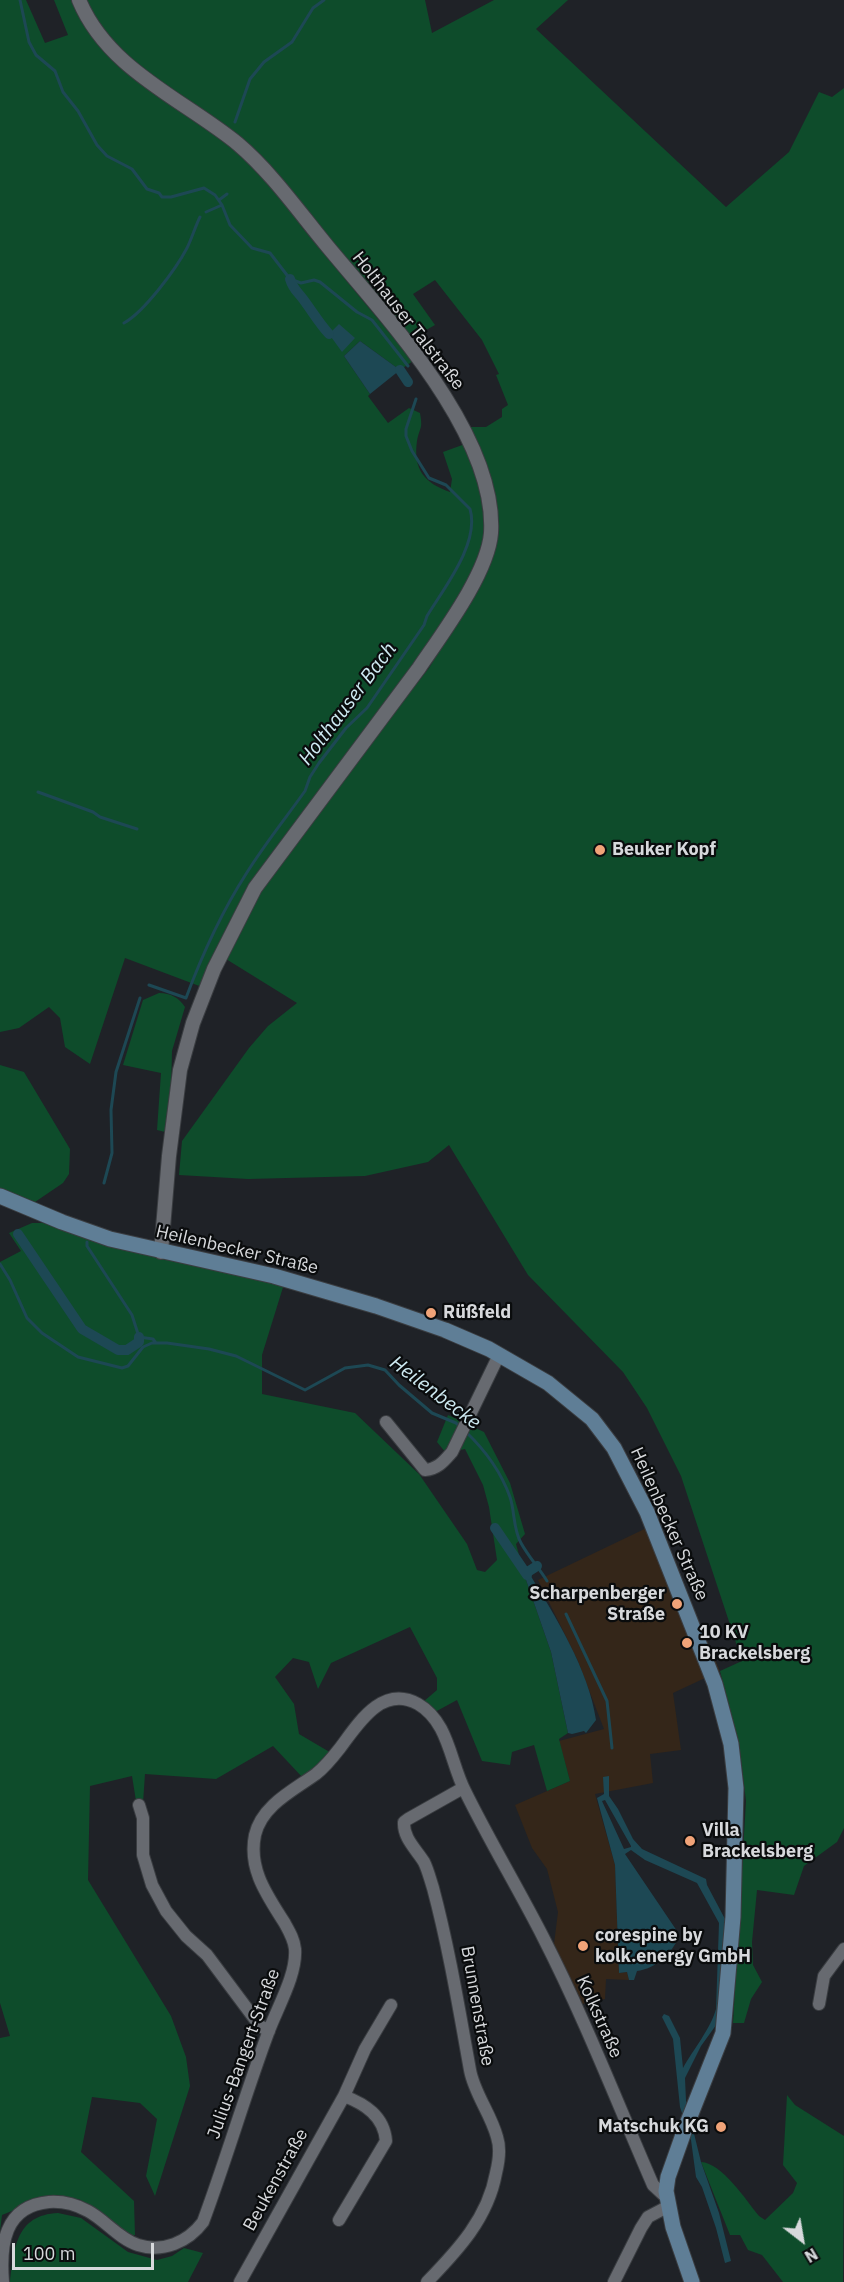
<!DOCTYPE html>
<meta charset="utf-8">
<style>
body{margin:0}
#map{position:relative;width:844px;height:2282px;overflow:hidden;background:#1f2227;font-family:"IBM Plex Sans",sans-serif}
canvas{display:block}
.north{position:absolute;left:772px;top:2210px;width:60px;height:60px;-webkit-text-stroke:4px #0a0c0d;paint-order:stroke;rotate:149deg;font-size:16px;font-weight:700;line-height:24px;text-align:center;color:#d7d9dc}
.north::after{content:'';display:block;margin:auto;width:21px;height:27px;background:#d7d9dc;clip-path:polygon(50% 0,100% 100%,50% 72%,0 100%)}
.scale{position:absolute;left:12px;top:2243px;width:142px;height:27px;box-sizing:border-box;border:3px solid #d7d9dc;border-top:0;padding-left:8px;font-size:18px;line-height:21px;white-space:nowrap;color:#d7d9dc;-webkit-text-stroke:4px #0a0c0d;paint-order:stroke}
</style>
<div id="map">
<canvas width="844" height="2282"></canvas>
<div class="north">N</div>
<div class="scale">100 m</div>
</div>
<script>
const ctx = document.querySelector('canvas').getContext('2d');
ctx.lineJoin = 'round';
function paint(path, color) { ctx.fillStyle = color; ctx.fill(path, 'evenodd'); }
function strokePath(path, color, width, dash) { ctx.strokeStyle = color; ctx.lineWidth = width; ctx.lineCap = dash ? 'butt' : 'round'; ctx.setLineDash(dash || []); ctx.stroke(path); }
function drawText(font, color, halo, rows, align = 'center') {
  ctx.font = font + ' "IBM Plex Sans",sans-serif'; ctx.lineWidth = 4.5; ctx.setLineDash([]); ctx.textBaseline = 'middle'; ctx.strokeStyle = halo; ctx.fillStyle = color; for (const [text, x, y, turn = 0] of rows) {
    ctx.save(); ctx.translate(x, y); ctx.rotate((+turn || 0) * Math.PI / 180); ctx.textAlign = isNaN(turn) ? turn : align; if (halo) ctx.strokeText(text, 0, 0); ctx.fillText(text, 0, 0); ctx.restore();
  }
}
paint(new Path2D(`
 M657,1523L720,1671L673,1693L681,1750L650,1754L653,1783L595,1794L615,1865L619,1973L627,1972L629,1980L606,1979L605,1999L582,2004L554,1944L558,1912L547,1869L532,1848L515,1805L570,1781L559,1741L604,1729L577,1659L538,1580Z`), '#342619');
paint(new Path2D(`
 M0,0H26L45,43L68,35L54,0H425L432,33L494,0H568L536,29L726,207L789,152L819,92L832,97L844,88V1828L837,1842L804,1866L794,1895L757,1890L752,1942L753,1965L762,1982L751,1999L744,2023H733L746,1801L739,1743L720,1671L742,1661L681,1476L647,1408L623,1372L528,1275L449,1145L428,1162L365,1176L248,1179L179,1175L182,1141L249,1048L268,1026L297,1003L226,959L250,906L284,853L429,668L482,581L493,556L499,527L491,483L469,427H486L502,417V409L508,405L496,375L499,374L482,340L435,280L413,294L435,325L412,338L316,221L300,225L413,361L400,370L360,341L344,356L370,394L368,396L388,423L409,408L420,413C423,430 420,426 417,441C413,469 424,483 450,492L452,479L443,452L465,444L481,494L485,531L483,545L470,578L429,646L244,898L225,932L202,987L125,958L90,1064L65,1047L60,1018L49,1007L19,1028L0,1032Z
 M159,993C171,993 179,998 185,1007L172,1051L171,1092L165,1132L157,1130L161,1073L123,1065L143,1000Z
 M0,1065L24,1072L70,1149L69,1174L63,1183L35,1202L0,1188Z
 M32,1223H43L121,1246L284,1284L262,1355V1394L355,1413L419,1474L467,1544L477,1570L485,1572L497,1560L489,1507L483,1485L465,1449L446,1453L437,1442L448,1415L484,1432L510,1483L525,1534L516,1544L525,1577L551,1652L568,1733L559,1739L570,1781L547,1791L534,1745L512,1752L510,1765L482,1761L457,1700L435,1712L423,1702L437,1690V1678L410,1627L331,1663L318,1689L309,1662L293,1658L275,1677L294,1704L299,1734L333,1754L303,1778L273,1746L216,1779L145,1774L143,1803L136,1801L132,1776L90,1786L88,1880L171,2016L186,2057L190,2086L155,2196L146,2176L157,2119L140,2103L92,2097L81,2152L134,2201L135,2235L129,2236L79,2199L44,2198L2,2215L0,2231V2038L10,2036L0,2003V1262L21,1251L9,1233Z
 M787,2095L795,2105L844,2136L843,2282H783L762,2255L748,2250L740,2235H730L701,2162C722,2163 746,2200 759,2216L765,2220L793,2193L797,2183L783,2165Z
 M58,2213L81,2218L128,2252L157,2260L172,2256L184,2248L203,2253L188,2282H10C14,2248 16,2215 58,2213Z`), '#0e4c2b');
paint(new Path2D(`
 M339,324L355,338L342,352L329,334Z
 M360,341L400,370L370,394L344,356Z
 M529,1573C555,1616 589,1670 596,1720L586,1733L584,1731L572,1734L568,1733L551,1652L525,1577Z
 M609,1776V1796L618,1809L633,1839L642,1849L706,1879L707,1885L725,1919L719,2021L701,2046L685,2078L686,2101L701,2162L719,2213L731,2261L725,2263L716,2228L702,2187L696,2177L691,2140L680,2107L673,2039L662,2017L664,2014L669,2016L680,2038L683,2068C693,2050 711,2028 716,2009L719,1923L697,1883L645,1860L631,1850L625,1854L679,1934C675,1952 655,1969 637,1971L634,1980H629L627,1972L619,1973L615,1865L597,1798L604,1794L603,1777ZM605,1800L631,1846V1847L624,1849L602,1801Z`), '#1d4854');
strokePath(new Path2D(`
 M20,0L29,42L36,55L55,71L63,92L78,111L97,145L107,156L132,169L147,189L159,193L162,197H171L204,188L215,195L222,205L230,225L252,248L270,253L290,279L301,283L314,280L320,282L357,312L372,320L408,366
 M235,122L250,79L264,62L292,42L313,8L324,0
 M219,200L227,194
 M206,212L222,205
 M124,323C144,312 176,269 187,248C192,238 195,227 200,217
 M38,792L93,812L100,817L137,829
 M149,985L186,998C202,955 221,913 246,874C264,845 285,819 305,791L310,777L319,763L346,728L367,708L424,625L427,616C444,588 480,543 470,509L446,485L429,478L412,451L406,436V429L416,399
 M104,1183L112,1153L111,1110L116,1072L140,998
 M87,1242V1246L132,1315L139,1337L153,1339L156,1343
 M0,1264L10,1280L27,1318L42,1333L78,1357L122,1368L128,1366L143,1347L152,1343H167L209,1349L236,1356L305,1390L345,1368L368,1365L385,1370L399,1385L432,1413L456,1423L461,1428
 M466,1432C486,1451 501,1472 510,1497C515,1512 513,1529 521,1543C528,1556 539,1568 547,1581
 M566,1614L607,1701L612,1748`), '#1d4854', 3);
strokePath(new Path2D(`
 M290,279C293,289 297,291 303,299C312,311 319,323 329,334
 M400,370L408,382
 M18,1234L82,1329L118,1350H127L139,1342V1337
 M495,1528L527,1575
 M526,1573L537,1566`), '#1d4854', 10);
const minor = new Path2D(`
 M386,1422L425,1470C438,1469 444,1461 452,1452L499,1355
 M139,1805L143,1818V1855L152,1885L166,1911L186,1936L207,1955L260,2026L269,2031
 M819,2004L824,1976L844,1949
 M339,2220L386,2141C384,2116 365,2104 344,2096
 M3,2282C0,2245 4,2206 49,2202C64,2201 75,2204 88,2211C105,2220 119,2239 138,2245C163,2253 188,2242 203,2222C226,2160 245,2095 268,2033C277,2008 297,1975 295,1949C294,1939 289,1931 284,1922C267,1895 248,1869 255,1835C262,1805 294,1790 316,1774C325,1767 333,1757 340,1748C358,1724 382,1684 418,1704C449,1722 450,1762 465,1791C489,1840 518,1888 543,1937C584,2017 617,2102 653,2185L666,2197
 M240,2282L344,2096L365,2049L391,2005
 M427,2282C458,2250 488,2218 496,2173C499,2161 501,2149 497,2137C491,2114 474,2093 470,2070C459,2009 449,1948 433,1888C430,1879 428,1870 424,1862C416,1849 403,1838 404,1822L408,1819L463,1788
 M614,2282L641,2228L648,2217L667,2207`);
const tertiary = new Path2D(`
 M79,0C108,70 183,99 238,144C272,173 299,212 328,247C386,317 497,435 491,533C488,573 442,634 419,668L255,888L214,969L193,1023L180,1070L169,1156L161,1252`);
const secondary = new Path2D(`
 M0,1196L62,1222L110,1239L274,1276L376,1306L445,1330L489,1349L548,1383L592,1419L614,1448L647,1512L715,1684L731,1744L736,1788L733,1917L723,2033L685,2129L668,2177L666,2191L673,2227L692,2282`);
strokePath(minor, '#3a3d41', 14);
strokePath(tertiary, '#3a3d41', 16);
strokePath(secondary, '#3a3d41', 17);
strokePath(minor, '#676a70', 12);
strokePath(tertiary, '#676a70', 14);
strokePath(secondary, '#5f7e96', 15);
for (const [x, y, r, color] of [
 [600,850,6,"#f0a378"],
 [431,1313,6,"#f0a378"],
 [677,1604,6,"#f0a378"],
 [687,1643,6,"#f0a378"],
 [690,1841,6,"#f0a378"],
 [583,1946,6,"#f0a378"],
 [721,2127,6,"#f0a378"]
]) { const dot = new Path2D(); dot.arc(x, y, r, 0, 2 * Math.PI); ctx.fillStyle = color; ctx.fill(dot); strokePath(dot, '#0a0c0d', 2); }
drawText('18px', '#d7d9dc', '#0a0c0d', [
 ["Holthauser Talstraße",408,321,52],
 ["Heilenbecker Straße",237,1250,13],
 ["Heilenbecker Straße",669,1524,66],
 ["Brunnenstraße",477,2006,80],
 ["Kolkstraße",599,2017,66],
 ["Julius-Bangert-Straße",244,2054,-70],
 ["Beukenstraße",276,2180,-61]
]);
drawText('bold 18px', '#d7d9dc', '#0a0c0d', [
 ["Beuker Kopf",612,850],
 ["Rüßfeld",443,1313],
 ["Scharpenberger",665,1594,"right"],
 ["Straße",665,1615,"right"],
 ["10 KV",699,1633],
 ["Brackelsberg",699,1654],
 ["Villa",702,1831],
 ["Brackelsberg",702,1852],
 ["corespine by",595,1936],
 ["kolk.energy GmbH",595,1957],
 ["Matschuk KG",709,2127,"right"]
], 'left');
drawText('italic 20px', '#ceeaf2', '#0a0c0d', [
 ["Holthauser Bach",348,704,-53],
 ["Heilenbecke",435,1393,37]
]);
</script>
